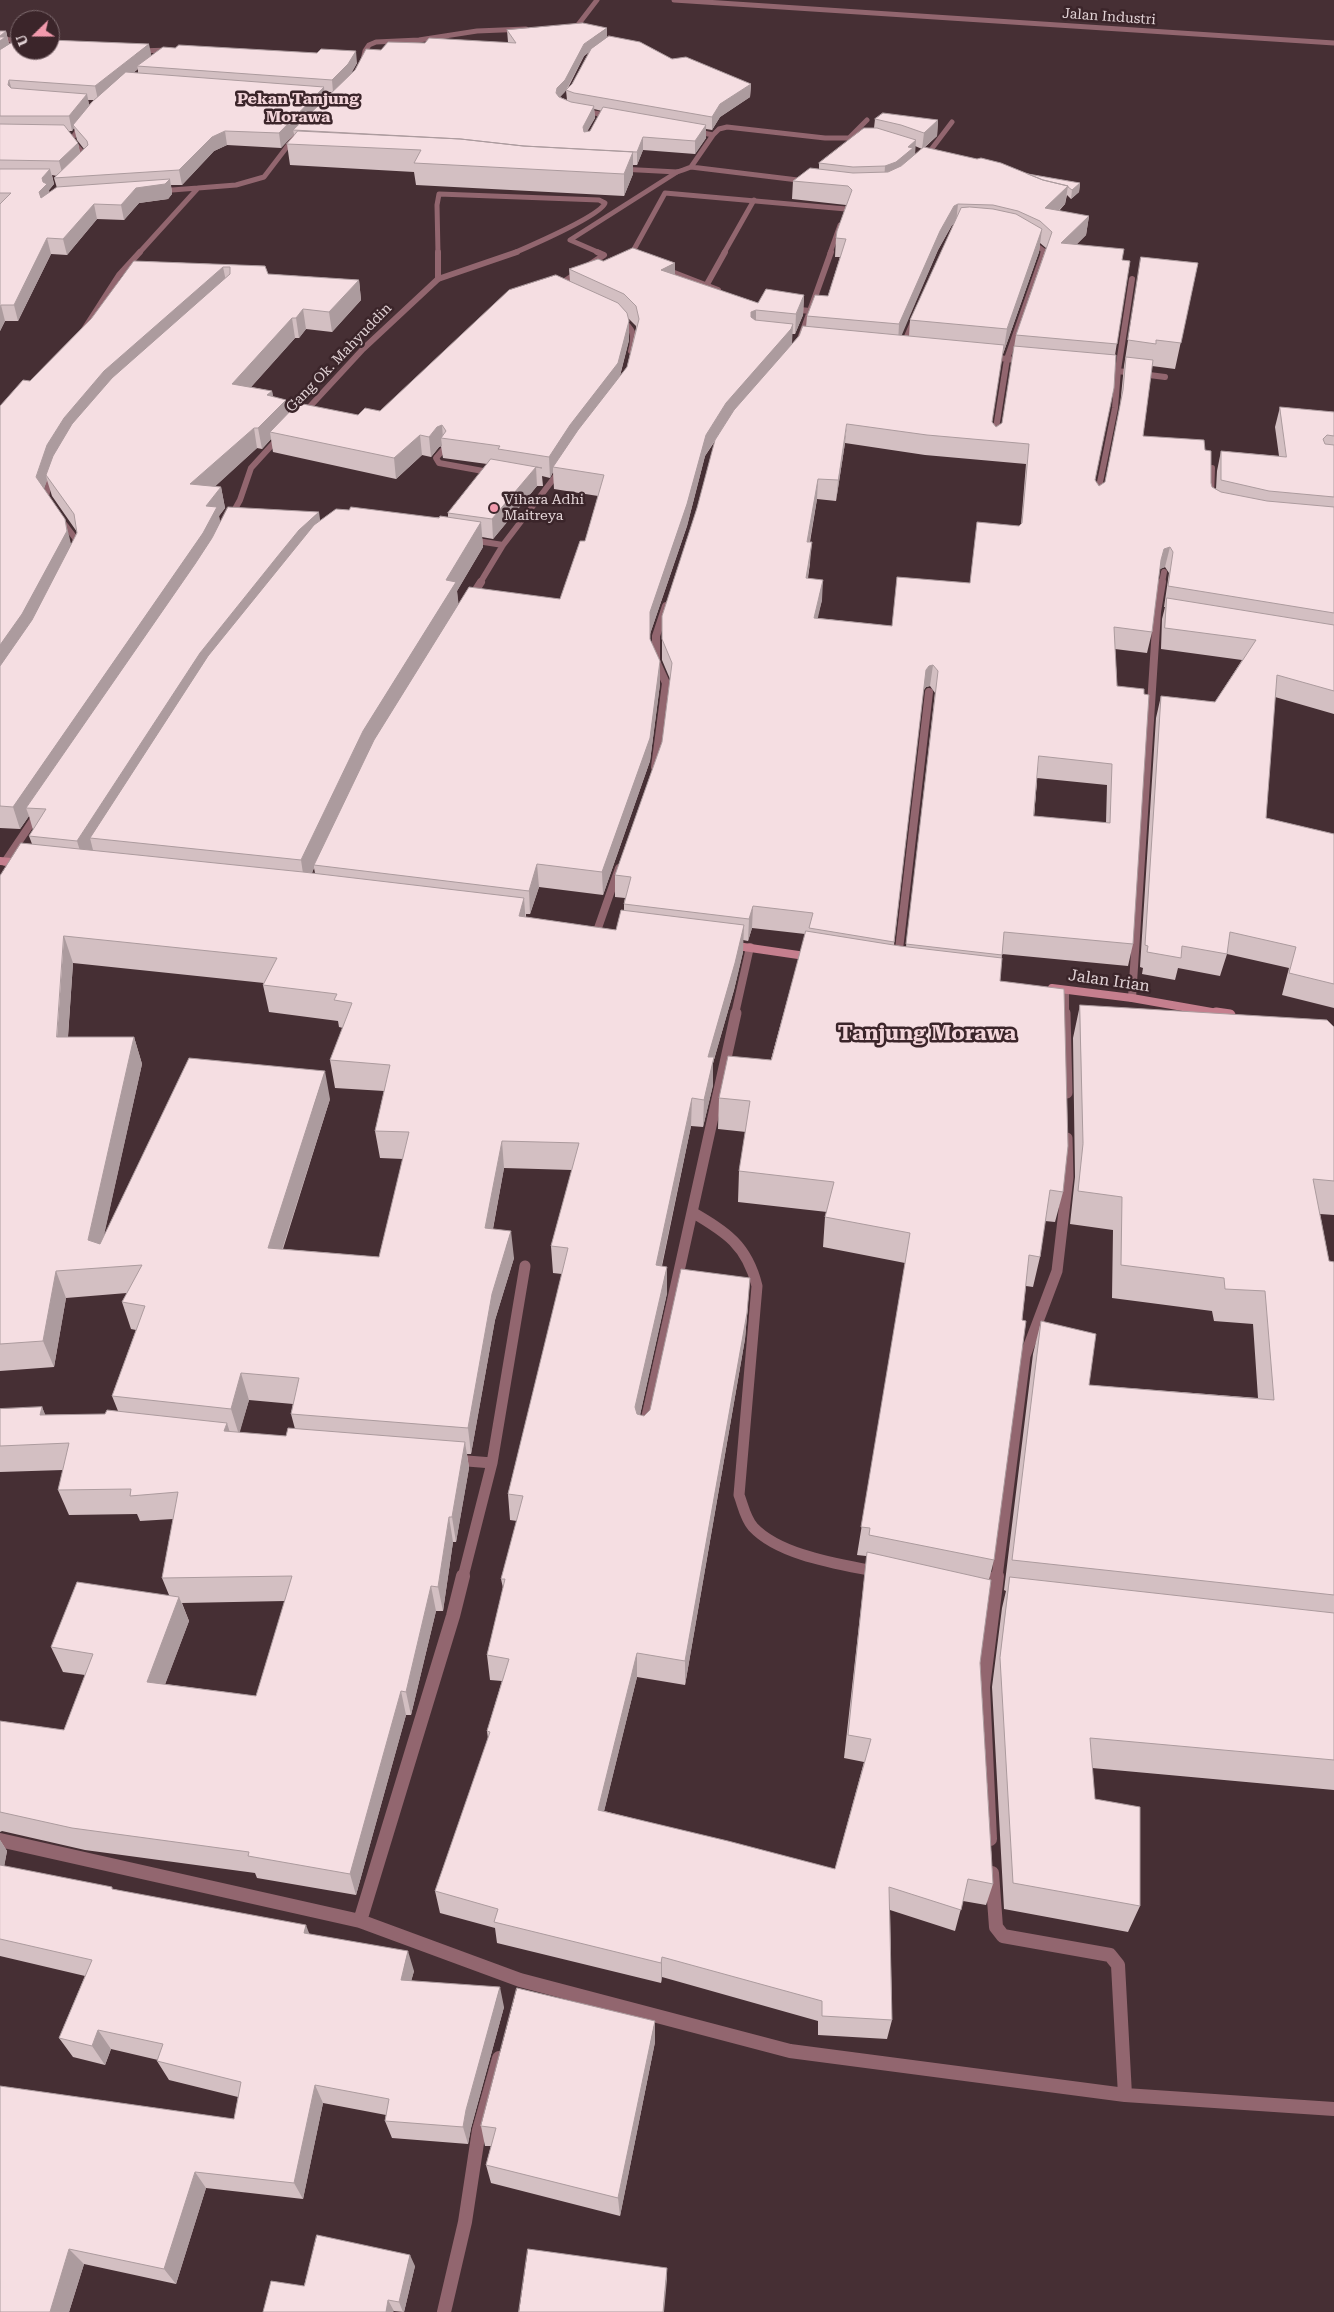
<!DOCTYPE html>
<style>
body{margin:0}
#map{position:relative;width:1334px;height:2312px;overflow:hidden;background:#462f34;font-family:"Roboto Serif",serif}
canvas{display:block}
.north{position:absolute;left:10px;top:10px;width:50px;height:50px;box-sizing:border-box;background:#3b252a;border:1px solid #7e6b6f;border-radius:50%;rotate:248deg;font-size:14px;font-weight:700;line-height:20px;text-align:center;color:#e2d3d6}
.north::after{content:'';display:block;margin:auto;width:18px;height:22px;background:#f29aad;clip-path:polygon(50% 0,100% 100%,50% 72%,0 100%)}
</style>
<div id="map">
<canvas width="1334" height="2312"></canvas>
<div class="north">U</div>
</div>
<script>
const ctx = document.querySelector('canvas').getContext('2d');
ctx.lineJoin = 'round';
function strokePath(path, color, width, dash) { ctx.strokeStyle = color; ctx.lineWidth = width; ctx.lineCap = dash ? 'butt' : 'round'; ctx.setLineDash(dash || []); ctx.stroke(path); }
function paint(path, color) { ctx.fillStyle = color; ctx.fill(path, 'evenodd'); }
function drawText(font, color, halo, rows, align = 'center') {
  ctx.font = font + ' "Roboto Serif",serif'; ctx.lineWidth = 5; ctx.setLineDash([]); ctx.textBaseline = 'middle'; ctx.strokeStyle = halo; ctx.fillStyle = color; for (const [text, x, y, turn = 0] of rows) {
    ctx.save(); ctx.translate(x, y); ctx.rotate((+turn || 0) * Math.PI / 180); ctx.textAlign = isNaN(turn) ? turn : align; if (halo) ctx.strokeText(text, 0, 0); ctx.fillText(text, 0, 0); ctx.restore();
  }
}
strokePath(new Path2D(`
 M1029,240L1044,251L1043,253
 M438,253L437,205L439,194L599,200L605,203C600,216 530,246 514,253
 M600,253L570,240L677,172
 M724,253L754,200
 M830,253L840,225`), '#92666f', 5);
strokePath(new Path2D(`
 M438,252V279L517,252
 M706,286L725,252
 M556,287L604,255L597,252
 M811,308L831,252
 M902,348L915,318
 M1007,359L1044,252
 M1118,370L1132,279`), '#92666f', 6);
strokePath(new Path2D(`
 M574,30L597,0
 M0,38L20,42
 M138,51L171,50
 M362,65L365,51L369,45L376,42L419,40L477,31L526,29
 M581,111L613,116
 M83,123L71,140L86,156L87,158L83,162
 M713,135L719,129L727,127L825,138H864
 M849,138L867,120
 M924,159L952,122
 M691,167L806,181
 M620,169L677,172L683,170L691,167L713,135L694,131
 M159,191L198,188
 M139,253L198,188L236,185L264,177L296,135
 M632,253L665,193L846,209`), '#92666f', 5);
strokePath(new Path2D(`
 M632,252L631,254L637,258
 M664,269L718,290
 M790,309L810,311L800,339
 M619,317C632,329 636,332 631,351
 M83,331L119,275L140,252
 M990,357L1025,361
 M1102,369L1165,377
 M303,414L363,349L438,279
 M994,441L1007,359
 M443,450L436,458L439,463L494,473
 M1097,497L1115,408L1118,370
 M1211,498L1212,468
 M50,503L46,497L49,482L54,473
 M59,517L75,538L78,550
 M230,518L240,500L251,468L282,434
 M471,540L503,545
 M480,583L503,545L561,469
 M1162,583L1164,572`), '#92666f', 6);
strokePath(new Path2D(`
 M470,599L481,582
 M655,767L666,683L656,661V636L666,606
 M5,862L38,813
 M598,928L619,868
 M898,958L929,692
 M1065,990V1014
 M1132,998L1157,612L1162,582
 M735,1014L750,947`), '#92666f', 8);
strokePath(new Path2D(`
 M1065,1013L1067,1093
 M692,1212C726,1232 747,1245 757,1286L739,1495C743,1505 745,1518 753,1527C780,1556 840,1564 878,1572
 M645,1425L736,1013
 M455,1460L492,1463
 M463,1577L492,1463L525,1266
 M997,1577L1025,1356L1057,1271L1068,1177L1067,1138`), '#92666f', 11);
strokePath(new Path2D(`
 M990,1839L983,1687L997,1576
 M0,1840L360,1921L520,1980L790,2051L1125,2095L1334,2109
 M992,1873L996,1927L1003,1936L1110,1955L1118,1965L1125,2095
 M360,1921L453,1616L463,1576
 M444,2312L465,2222L479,2130L499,2058`), '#92666f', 14);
strokePath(new Path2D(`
 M674,0L1334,43`), '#92666f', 5);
strokePath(new Path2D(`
 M0,861L22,863
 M730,945L812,957
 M1052,988L1132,998L1223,1014`), '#c57f8e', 8);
strokePath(new Path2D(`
 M1216,1013L1230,1015`), '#c57f8e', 11);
paint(new Path2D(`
 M507,30L607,38L672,59L751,84L750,97L720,117L712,130L706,129V138L695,154L643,150L637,165H633V174L624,196L416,185L414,172L290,165L287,144L294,136V134L281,148L227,145L214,151L182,185H171L172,194L168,199L139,203L124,220L97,219L67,255L51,254L18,321H5L0,331V31H6L9,44L152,56L357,63L351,73L381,50L425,43L508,42ZM589,52L572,84L567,90L584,56ZM138,69V73H133ZM566,90L567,100L560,97ZM324,92H332L325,99ZM88,100H94L89,105ZM594,109L602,111L590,131H587L595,118ZM74,128L77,140L84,149L80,153L78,143L68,131H72ZM52,175L57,176L54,178L57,188L49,193V190L54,184Z
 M875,119L938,120L937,136L923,149L1028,174L1080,183L1079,192L1071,199L1067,195L1065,204L1059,211L1089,216L1086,235L1076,245L1122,260L1130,261L1115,355L1110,407L1095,480L1099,486L1105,482L1120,406L1124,366L1141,257L1198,263L1175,369L1152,366L1143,436L1211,483L1212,487L1216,489L1217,471L1221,451L1279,456L1275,427L1280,407L1334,412V714L1275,697L1266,818L1334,834V1008L1282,995L1289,968L1227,954L1220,976L1178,968L1175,980L1142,974L1143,968L1140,967L1156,718L1161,696L1215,702L1242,660L1161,649L1162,619L1165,607H1164L1169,573L1165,567L1160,569L1159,571L1152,632L1147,653L1115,649L1133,944L1128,966L1002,954L1000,981L1063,1192L1055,1222L1045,1221L1040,1257L1033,1287L1026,1286L994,1560L989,1580L980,1663L993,1884L986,1905L963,1901L955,1931L890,1910L892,2020L887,2039L818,2035V2021L662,1977L661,1983L497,1943L495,1928L440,1913L435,1891L488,1739L487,1731L502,1681L490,1680L487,1655L503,1588L501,1579L517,1521L510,1520L508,1494L562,1274L553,1273L551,1246L572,1170L504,1168L493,1229L514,1258L495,1320L471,1454H467L469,1468L456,1542H453L443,1611H436L411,1715H406L356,1895L257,1878L255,1873L85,1850L2,1831L0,1832V1721L64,1730L85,1675L63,1672L51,1647L169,1595L162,1578L173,1519L140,1521L137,1514L69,1515L58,1490L63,1470L0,1472V1409L42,1407L45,1415L105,1414L118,1411L112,1396L136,1330L131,1329L122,1302L127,1293L66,1298L54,1367L0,1371V876L32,844L29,836L33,830L29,816L20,829L0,828V406L30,381L91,319L134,261L265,266L268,274L359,280L361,300L332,332L306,329L299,338H295L251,387L272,391L273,397L286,400L288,413L358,415L380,411L570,281L569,269L603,261L675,275L758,303L804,295L803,315L795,334H792V344L806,327L807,316L828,296L840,257H835L836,238L846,205L792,199L793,181L819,169V163L874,128ZM915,146L922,149L915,155ZM954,224L910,320L909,336L901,335L938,250L952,225ZM1040,243L1046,248L1016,335L1002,423L996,427L992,422L1002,354H1003L1039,252ZM628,318L636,326V328L627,367L620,376L629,340ZM271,439L273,452L396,479L422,455L431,457L439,447L441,446L443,458L487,464L448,513V517L220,523L219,516L225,508L221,487L215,486L257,448L262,449ZM715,441L697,508L662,616V660L670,679L662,742L615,875V897L625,898L624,904V910L616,930L526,917V914H530L539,887L603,895L650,761L660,684V661L650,640V634L687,526L705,456ZM845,443L925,455L1026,464L1021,525L970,583L892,626L817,618L822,600L808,578L810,563V542L817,499L836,501ZM553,472L554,489L598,496L585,541L560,599L458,605L457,591L483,547L482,537L493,539L537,486H543L542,476L550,478ZM47,480L52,496L77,532L71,545L44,489ZM930,686L935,693L906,947L894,945L923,691L926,687ZM1037,778L1107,785L1106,823L1034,816ZM314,868L315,873H312ZM752,928L805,934L771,1060L719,1098L718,1129L746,1132L739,1171L738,1202L827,1212L825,1217L823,1247L905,1263L857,1555L866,1556V1563L844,1758L864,1762L835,1869L604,1811L637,1677L685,1685L745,1339L748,1305L644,1416L640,1415L667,1293L662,1266L691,1126L703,1127L713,1085V1063L734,990L743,952V940L748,941ZM73,963L264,983L263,985L269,1012L338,1021L339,1027L343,1028L330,1060L335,1088L384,1091L375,1131L380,1158L403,1159L379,1257L283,1249L330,1099L104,1234L142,1064L134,1037H68ZM249,1400L293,1404L291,1414L295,1429L286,1436L239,1433ZM285,1601L256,1696L165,1684L189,1621L182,1603Z
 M1080,1005L1334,1027V1215L1320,1214L1329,1261L1334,1262V1790L1092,1768L1095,1799L1140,1906L1128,1932L1004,1909L992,1687L1002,1608L1006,1591L1004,1590L1033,1354L1041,1321L1089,1385L1258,1398L1253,1324L1214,1321L1212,1311L1112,1298L1113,1230L1070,1224L1075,1177L1073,1038Z
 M0,1840L7,1851L4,1866L113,1889L310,1934L414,1971L411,1981L504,2007L471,2128L468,2144L392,2138L385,2121L386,2115L323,2103L303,2199L206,2188L176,2284L84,2264L69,2312H0V2086L234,2119L238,2097L169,2080L157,2061L158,2060L111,2049L105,2065L73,2057L59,2038L85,1976L0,1956Z
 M655,2042L620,2216L491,2183L486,2165L491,2146H485L481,2126Z
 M415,2266L404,2312L394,2311L304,2286Z`), '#d3bfc2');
paint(new Path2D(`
 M607,28V39L584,56L565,92L557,100L556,93L557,88L584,44Z
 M6,31L9,45L0,56V36Z
 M149,44L152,58L137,66L138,69L98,100L95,86Z
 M356,51L357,63L350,76L333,92L332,80Z
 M9,80L13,94L8,85Z
 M751,84L750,97L720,117L712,130V117L720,104Z
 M324,87L325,101L293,130L294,134L281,148L279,133Z
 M87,94L90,109L73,125L74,128L72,131L69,116Z
 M594,106L595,118L583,139V127Z
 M938,120L937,136L922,149L924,133Z
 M706,125V138L695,154V141Z
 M225,131L227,145L214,151L182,185L179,170L212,137Z
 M643,137V150L637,165V152Z
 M916,140L915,156L884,182L885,166Z
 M78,143L81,158L63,176L59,161Z
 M633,152V174L624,196V174Z
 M50,169L54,184L49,190L51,199L42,207L39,192L42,178Z
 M170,179L172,194L168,199L139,203L124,220L121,205L136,188Z
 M1080,183L1079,192L1071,199L1072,190Z
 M1068,186L1065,204L1044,225L1045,208Z
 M94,204L97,219L67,255L63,239Z
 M958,204L956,223L952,225L938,250L898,344L899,324L940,231L954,206Z
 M1089,216L1086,235L1058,262L1061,243Z
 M1042,229L1039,252L1003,354L1007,329Z
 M47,238L51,254L18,321L14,305Z
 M675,263V283L661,270Z
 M223,267L227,286L46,475L47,480L41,498L36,477L47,445L64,418L104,371Z
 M359,280L361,300L332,332L329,312Z
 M804,295L803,315L795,334L796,314Z
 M1,305L5,321L0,331V307Z
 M303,309L306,329L299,338L296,318Z
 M756,310V330L751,332V312Z
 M292,318L295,338L236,404L232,384Z
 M629,321V340L618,383L553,467V472L550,478L549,457Z
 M793,324L792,344L725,424L705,456L687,526L650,634V612L706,435L726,403Z
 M272,391L275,411L286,400L289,420L270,432L271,439L262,449L258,428L267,395Z
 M847,424L845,443L836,501L838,480Z
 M442,425L443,438H441L442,446L439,447L431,457L429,437L437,427Z
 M254,428L257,448L195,505L190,484Z
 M420,435L422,455L396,479L394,458Z
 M536,467L537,486L493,539L492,519Z
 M818,479L817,499L806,562L807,542Z
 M221,487L225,508L219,516L221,528L26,808L29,816L20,829L13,807L206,506Z
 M319,512L322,533L90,838L93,850L84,864L77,841L200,653L277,557L299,530Z
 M65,519L73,552L0,677V645Z
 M481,522L483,547L457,591L459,607L314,865V868L305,887L301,860L363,731L446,580Z
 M812,542L810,563L804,599L806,578Z
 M1170,547L1165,567L1160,569L1156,581L1161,560L1164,549Z
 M823,580L822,600L813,639L814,618Z
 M660,661V684L650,761L603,895L602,872Z
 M933,665L930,686L926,687L923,691L926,670L929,666Z
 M537,864L539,887L530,914L529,891Z
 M524,898L526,926L519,916Z
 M753,906L752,928L748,941L749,919Z
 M744,925L743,952L734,990L713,1063V1085L703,1127L704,1100L708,1057Z
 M64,936L73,963L66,1064L57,1037Z
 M134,1037L142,1064L97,1267L88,1240Z
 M325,1071L330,1099L274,1275L268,1248Z
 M692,1098L691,1126L656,1292V1265Z
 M502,1141L504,1168L488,1255L485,1228Z
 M511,1231L514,1258L495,1320L471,1454L468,1428L492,1294Z
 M667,1267V1293L636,1433L635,1407Z
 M56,1271L66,1298L54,1367L43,1341Z
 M750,1278L745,1339L685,1685V1661Z
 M241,1373L249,1400L239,1435L231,1409Z
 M42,1407L53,1433L40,1415Z
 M227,1423L235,1449L224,1431Z
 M465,1442L469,1468L456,1542L452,1517Z
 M449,1517L453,1542L443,1611L438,1587Z
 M431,1586L436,1611L411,1715L406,1692Z
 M179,1597L189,1621L157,1706L147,1682Z
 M637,1653V1677L599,1832L598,1810Z
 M401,1691L406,1715L356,1895L350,1874Z
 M0,1840L7,1851L1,1884L0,1882Z
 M306,1925L314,1946L304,1933Z
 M408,1951L414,1971L406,2000L401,1980Z
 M662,1957V1977L661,1983V1963Z
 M500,1987L504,2007L471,2128L468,2144L463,2127L466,2110Z
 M655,2021V2042L620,2216L618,2198Z
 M98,2030L111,2049L105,2065L92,2046Z
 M315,2085L323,2103L303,2199L294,2183Z
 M195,2172L206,2188L176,2284L164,2269Z
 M69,2249L84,2264L69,2312H50Z
 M410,2255L415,2266L404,2312H403L399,2302Z
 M667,2268V2279L664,2312H663Z
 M388,2300L394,2311L393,2312H386Z`), '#ac9b9e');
const building = new Path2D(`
 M583,23L607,28L584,44L565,80L557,88L556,93L559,97L571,102L594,106L583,127L584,132L590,131L603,107L706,125L695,141L643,137L637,152L524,146L461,139L293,130L355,70L366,49L381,50L388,42L425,43L429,38L516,43L507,30Z
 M0,31H6L0,36Z
 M609,36L640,42L672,59L686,57L751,84L720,104L712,117L574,93L566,90L572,84L591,49Z
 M0,37H5L0,41Z
 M19,38H20V50H50V40L149,44L95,86L9,80L8,85L11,88L87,94L69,116H0V50Z
 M179,45L317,53L321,49L356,51L348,64L332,80L137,66L163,47L175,48Z
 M126,72L324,87L279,133L225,131L212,137L179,170L54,178L88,145L87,141L73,125L92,102Z
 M883,113L938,120L924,133L901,125L875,119Z
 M0,124L64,125L78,143L59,161L0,160Z
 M864,128H877L916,140L908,147L913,148L896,162L885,166L853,167L819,163Z
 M298,131L460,139L523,146L633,152L624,174L414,163L421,150L287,144Z
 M924,147L977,159L981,158L1001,163L1043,180L1068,186L1045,208L1089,216L1061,243L1124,249L1122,260L1130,261L1117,344L1016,335L1052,232L1040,221L1018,211L993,205L958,204L954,206L940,231L899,324L807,316L815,295L828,296L846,239L836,238L837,231L852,190L848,186L793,181L810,168L853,173L888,172L901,166Z
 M0,169H50L42,178L43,182L47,184L39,192L41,198L57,187L170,179L165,184L136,188L121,205L94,204L63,239L47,238L14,305H1L0,307V204L11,193H0Z
 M1028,174L1080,183L1072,190L1068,187V186L1043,180Z
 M970,207L993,209L1016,214L1042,229L1007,329L910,320L961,208Z
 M633,248L675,263L661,270L758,303L766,289L804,295L796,314L756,310L751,312V317L755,320L793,324L791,329L726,403L706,435L687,504L650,612V639L660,661L650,738L602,872L537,864L529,891L314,865L374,740L469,587L560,599L580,541H585L604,475L553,467L578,430L627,367L639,319L636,306L624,294L569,269L598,259L603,261Z
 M1141,257L1198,263L1181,343L1156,340V344L1128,340Z
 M134,261L265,266L268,274L359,280L329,312L303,309L296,318H292L232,384L272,391L267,395L286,400L258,428H254L190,484L221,487L206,506L217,507L203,533L13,807L0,806V666L32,620L77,533L74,514L46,475L53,456L72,424L112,378L230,274V267H223L104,371L64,418L47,445L36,477L65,519L67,531L22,614L0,645V406L23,380L30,381L91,319Z
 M556,275L618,303L627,313L629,321L618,363L570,425L549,457L498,449L500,446L441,438L446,431L442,425L437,427L429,437L420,435L394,458L270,432L298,403L358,415L365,408L380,411L509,290Z
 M803,326L1004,345L992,422L996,427L1002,423L1014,346L1116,355L1114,388L1095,480L1099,486L1105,482L1123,390L1126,357L1153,360L1143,436L1204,440L1205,450L1211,451V483L1212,487L1221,492L1267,501L1334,507V613L1168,586L1173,552L1170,547L1164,549L1161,560L1152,632L1114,627L1117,686L1144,689V694L1149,695L1133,944L1004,932L1002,955L906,944L938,671L933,665L929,666L926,670L894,942L809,928L813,913L753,906L749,919L624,904L631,877L615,875L662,742L672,663L662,639V616L697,508L715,440L734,410L799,336ZM847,424L927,435L1029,444L1022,523L1019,526L977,522L970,583L897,577L892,626L814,618L823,580L806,578L812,542H807L818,479L838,480ZM1039,756L1112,764L1110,823L1034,816Z
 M1280,407L1334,412V436L1327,435L1323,439L1325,444L1334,445V497L1269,491L1221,480V451L1286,457Z
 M491,459L542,468L536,467L492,519L448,513Z
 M228,507L319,512L299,530L277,557L200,653L77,841L29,836L46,809L26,808L195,564L212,538Z
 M351,507L439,518L440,516L481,522L446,580L456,582L363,731L301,860L90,838L208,656L314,525L336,509L349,510Z
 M1167,598L1334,625V691L1277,675L1266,818L1334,834V984L1289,973L1296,947L1230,932L1227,954L1182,946L1181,958L1147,952L1148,946L1145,945L1161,696L1215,702L1256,640L1165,628Z
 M21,843L303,872L524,898L519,916L616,930L621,910L744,925L735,963L708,1057H714L704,1100L692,1098L656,1265L667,1267L635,1407L637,1414L644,1416L650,1410L681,1269L750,1278L747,1313L685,1661L637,1653L598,1810L728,1841L835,1869L871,1739L848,1735L867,1552L991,1580L980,1663L993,1884L968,1879L961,1910L889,1887L892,2020L822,2016V2001L662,1957L661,1963L494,1922L498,1909L435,1891L490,1732L487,1731L509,1659L487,1655L505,1579H501L523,1496L508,1494L568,1248L551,1246L579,1143L502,1141L485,1228L511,1231L492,1294L468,1428L291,1414L299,1378L241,1373L231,1409L112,1396L145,1306L122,1302L142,1265L56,1271L43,1341L0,1344V876ZM64,936L277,958L263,985L337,994L334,1000L352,1003L330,1060L390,1065L375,1131L409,1132L379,1257L268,1248L325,1071L189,1058L100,1244L88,1240L134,1037H57Z
 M806,931L900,946L1002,958L1000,981L1064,989L1068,1146L1063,1192L1050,1190L1040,1257L1029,1255L1022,1320L1026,1321L994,1560L869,1535L870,1528L861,1527L910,1233L825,1217L834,1182L739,1171L750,1101L719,1098L728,1056L771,1060Z
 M1080,1005L1327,1020L1334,1027V1181L1313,1179L1329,1261L1334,1262V1595L1012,1560L1041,1321L1096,1334L1089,1385L1274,1400L1265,1291L1225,1289L1224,1278L1121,1265L1122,1197L1078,1191L1083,1144Z
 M42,1407L40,1415L105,1414L107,1410L227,1423L224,1431L286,1436L288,1428L465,1442L452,1517H449L438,1587L431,1586L406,1692L401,1691L350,1874L248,1856L249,1852L72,1828L0,1812V1721L64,1730L93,1654L51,1647L77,1582L179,1597L147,1682L256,1696L292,1576L162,1578L178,1492L130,1496L131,1489L58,1490L69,1443L0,1446V1409Z
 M1010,1577L1334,1613V1760L1090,1738L1095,1799L1140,1807V1906L1013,1883L1000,1658Z
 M0,1865L112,1887V1889L306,1925L304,1933L408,1951L401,1980L500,1987L466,2110L463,2127L385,2121L389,2099L315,2085L294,2183L195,2172L164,2269L69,2249L50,2312H0V2086L234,2119L241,2082L157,2061L163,2044L98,2030L92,2046L59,2038L92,1960L0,1939Z
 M517,1988L655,2021L618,2198L486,2165L496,2128L481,2126Z
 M317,2235L410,2255L399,2302L388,2300L386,2312H263L271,2281L304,2286Z
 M528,2249L667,2268L663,2312H519Z`);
paint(building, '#f5dee2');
strokePath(building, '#ac9b9e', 1);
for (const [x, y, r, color] of [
 [494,508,5,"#f29aad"]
]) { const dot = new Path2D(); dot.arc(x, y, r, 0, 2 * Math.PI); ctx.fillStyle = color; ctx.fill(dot); strokePath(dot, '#3b252a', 2); }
drawText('14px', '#e2d3d6', '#3b252a', [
 ["Jalan Industri",1109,17,4],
 ["Gang Ok. Mahyuddin",339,358,-46]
]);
drawText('14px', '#e2d3d6', '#3b252a', [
 ["Vihara Adhi",504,500],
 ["Maitreya",504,516]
], 'left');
drawText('bold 16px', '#f3d5da', '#3b252a', [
 ["Pekan Tanjung",298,99],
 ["Morawa",298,117]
]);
drawText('16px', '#e2d3d6', '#3b252a', [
 ["Jalan Irian",1109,981,8]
]);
drawText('bold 21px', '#f3d5da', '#3b252a', [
 ["Tanjung Morawa",927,1034]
]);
</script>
